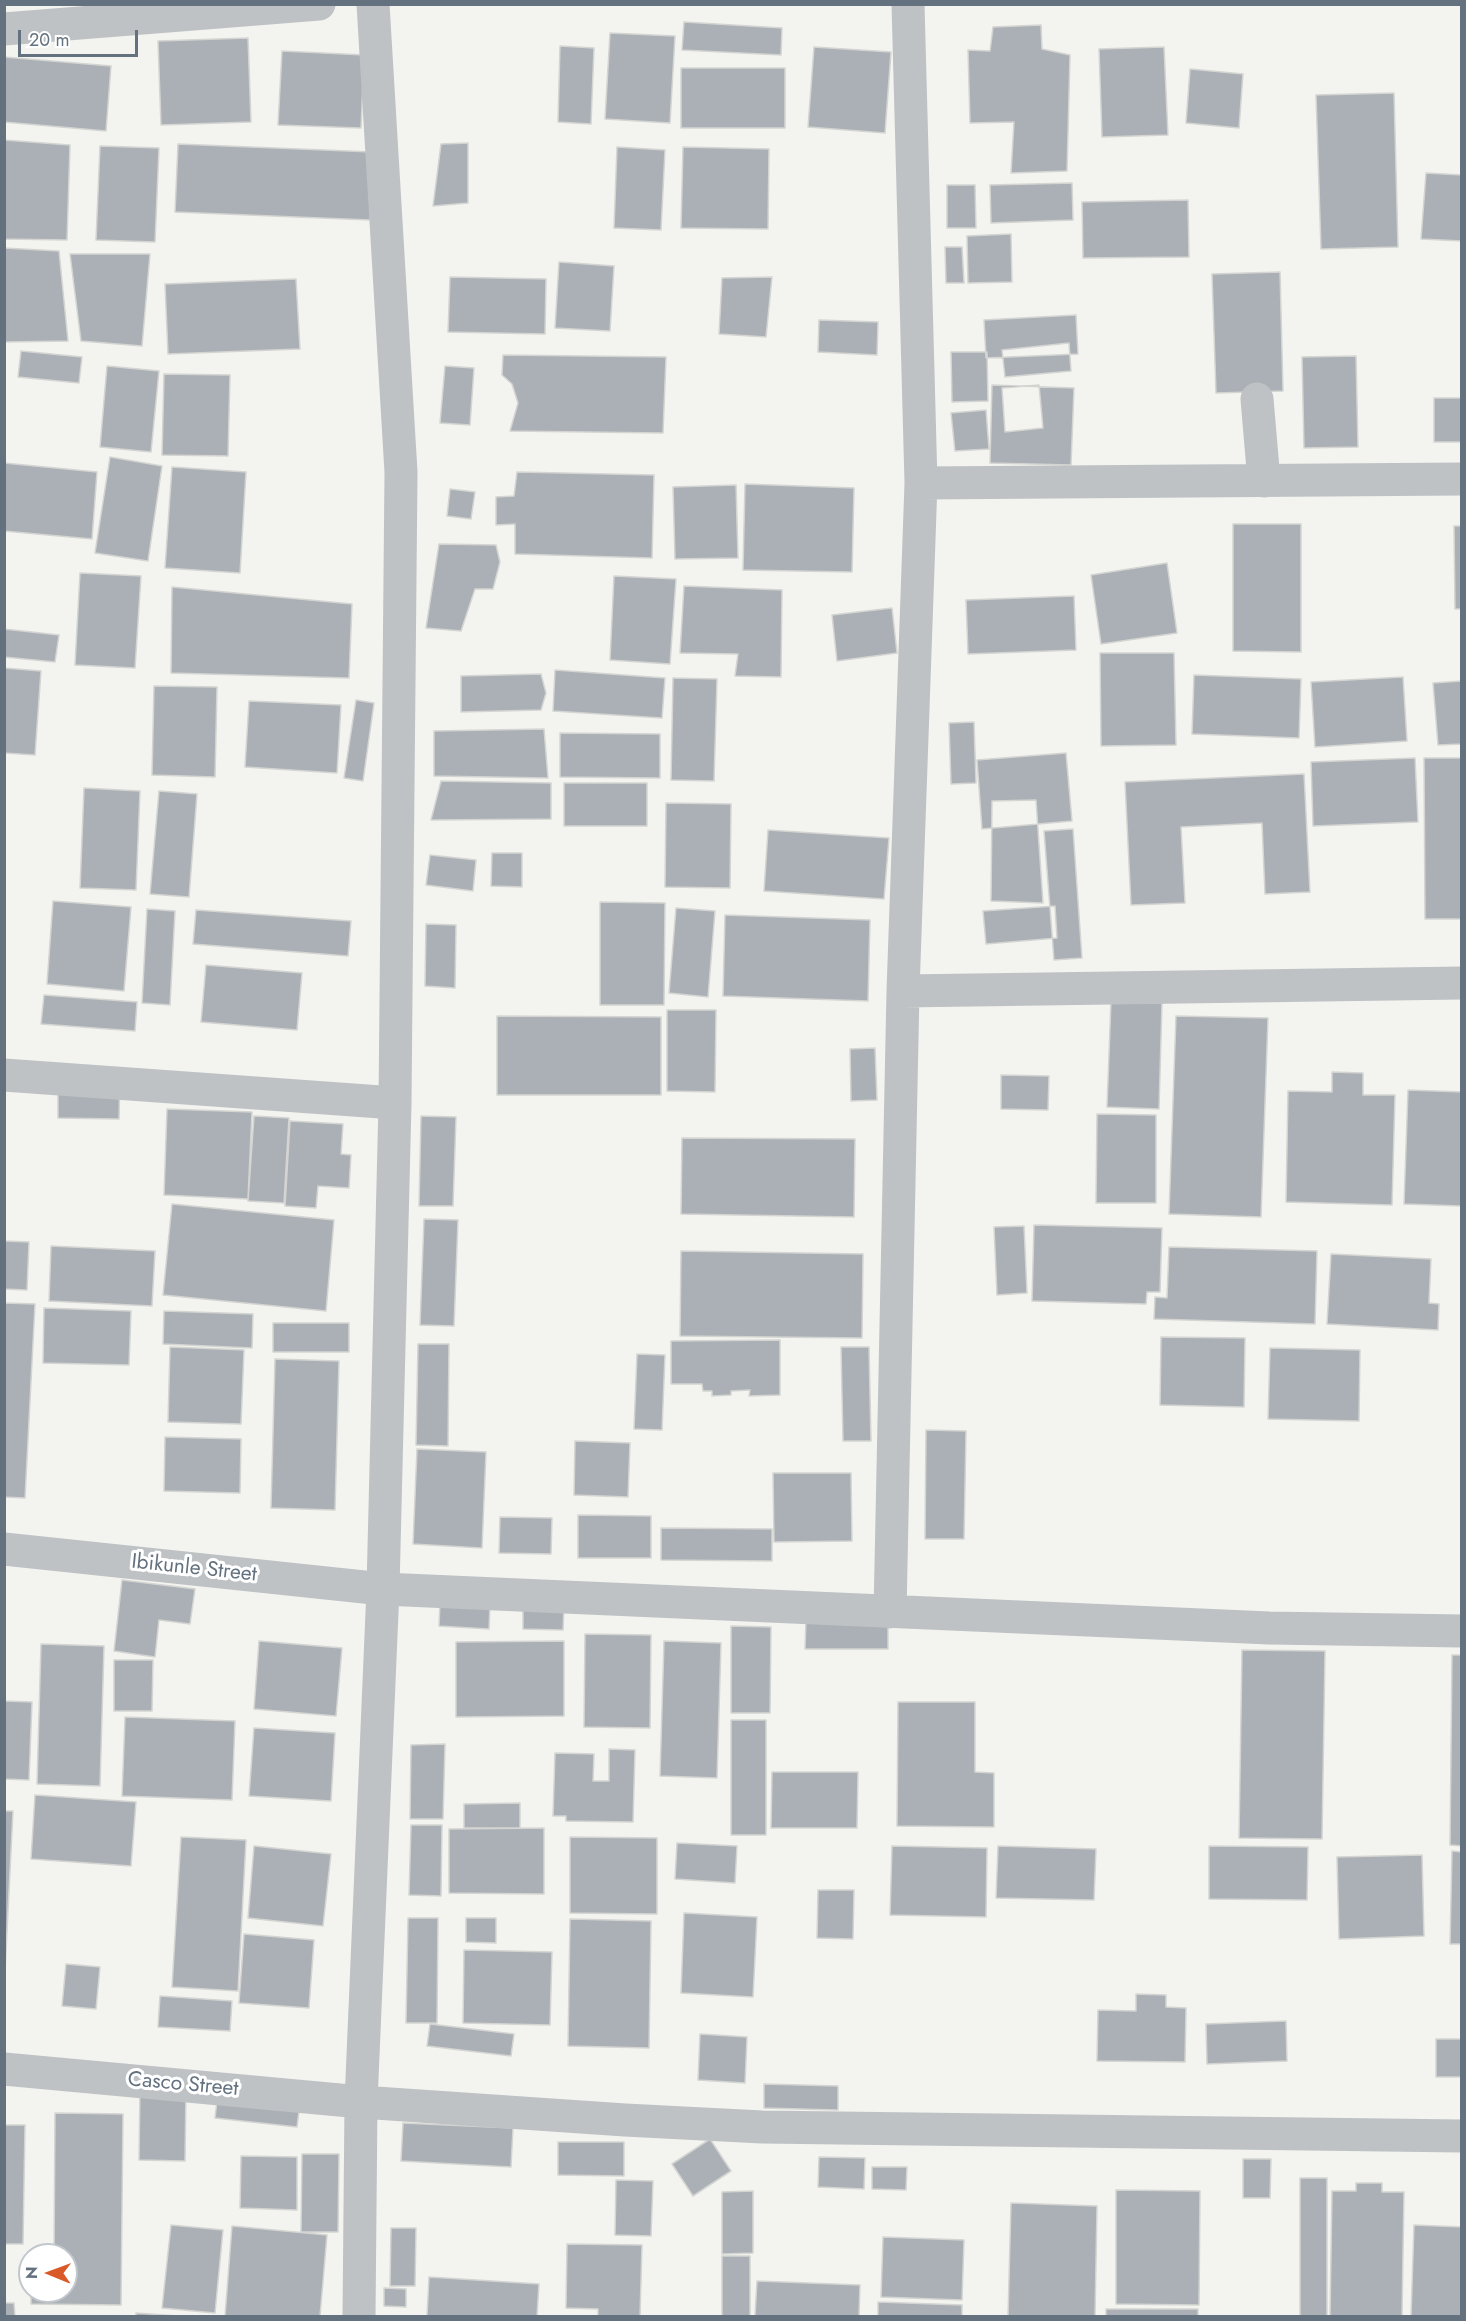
<!DOCTYPE html>
<style>
body{margin:0}
#map{position:relative;width:1466px;height:2321px;overflow:hidden;background:#f3f4ef;font-family:Jost,sans-serif}
canvas{display:block}
.frame{position:absolute;inset:0;border:6px solid #64727f;pointer-events:none}
.north{position:absolute;left:18px;top:2243px;width:60px;height:60px;box-sizing:border-box;background:#fff;border:2px solid #c1c7cc;border-radius:50%;rotate:271deg;font-size:16px;font-weight:700;line-height:24px;text-align:center;color:#64727f}
.north::after{content:'';display:block;margin:auto;width:21px;height:27px;background:#da5929;clip-path:polygon(50% 0,100% 100%,50% 72%,0 100%)}
.scale{position:absolute;left:18px;top:30px;width:120px;height:27px;box-sizing:border-box;border:3px solid #64727f;border-top:0;padding-left:8px;font-size:18px;line-height:21px;white-space:nowrap;color:#64727f;-webkit-text-stroke:4px #fff;paint-order:stroke}
</style>
<div id="map">
<canvas width="1466" height="2321"></canvas>
<div class="frame"></div>
<div class="north">N</div>
<div class="scale">20 m</div>
</div>
<script>
const ctx = document.querySelector('canvas').getContext('2d');
ctx.lineJoin = 'round';
function paint(path, color) { ctx.fillStyle = color; ctx.fill(path, 'evenodd'); }
function strokePath(path, color, width, dash) { ctx.strokeStyle = color; ctx.lineWidth = width; ctx.lineCap = dash ? 'butt' : 'round'; ctx.setLineDash(dash || []); ctx.stroke(path); }
function drawText(font, color, halo, rows, align = 'center') {
  ctx.font = font + ' Jost,sans-serif'; ctx.lineWidth = 6; ctx.setLineDash([]); ctx.textBaseline = 'middle'; ctx.strokeStyle = halo; ctx.fillStyle = color; for (const [text, x, y, turn = 0] of rows) {
    ctx.save(); ctx.translate(x, y); ctx.rotate((+turn || 0) * Math.PI / 180); ctx.textAlign = isNaN(turn) ? turn : align; if (halo) ctx.strokeText(text, 0, 0); ctx.fillText(text, 0, 0); ctx.restore();
  }
}
const building = new Path2D(`
 M684,22L782,28L781,55L682,50Z
 M1041,25L1042,49L1070,55L1067,171L1011,173L1014,122L970,123L968,50L990,51L993,27Z
 M610,33L675,36L670,123L605,119Z
 M248,38L251,122L161,125L158,41Z
 M560,46L594,48L591,124L558,122Z
 M814,47L891,52L885,133L808,127Z
 M1164,47L1168,135L1102,137L1099,49Z
 M282,51L364,55L361,128L278,125Z
 M4,57L111,66L106,131L4,122Z
 M681,68H785V128H681Z
 M1190,69L1243,74L1239,128L1186,123Z
 M1394,93L1398,247L1321,249L1316,95Z
 M4,140L70,145L67,240L4,239Z
 M468,143V203L433,206L441,144Z
 M178,144L372,152L370,220L175,212Z
 M100,146L159,148L155,242L96,240Z
 M617,147L665,150L661,230L614,228Z
 M683,147L769,149L768,229L681,228Z
 M1426,173L1462,175V241L1421,239Z
 M1072,183L1073,220L991,223L990,185Z
 M947,185H975L976,228H947Z
 M1188,200L1189,257L1083,258L1082,202Z
 M1011,234L1012,282L968,283L967,236Z
 M945,247H962L964,283H946Z
 M4,248L59,251L68,341L4,342Z
 M70,254H150L142,346L81,341Z
 M559,262L614,266L610,331L555,328Z
 M1280,272L1283,391L1216,393L1212,274Z
 M450,277L546,279L545,334L448,332Z
 M772,277L766,337L719,334L722,278Z
 M296,279L300,349L168,354L165,284Z
 M1076,315L1078,354L986,358L984,320Z
 M819,320L878,322L877,355L818,352Z
 M1069,343L1071,371L1005,377L1002,350Z
 M21,351L82,357L79,383L18,377Z
 M951,352H987L988,401L952,402Z
 M503,355L666,357L663,433L510,431L518,403L512,384L502,375Z
 M1356,356L1358,447L1304,448L1302,357Z
 M107,366L159,371L151,452L100,447Z
 M445,366L474,368L470,425L440,423Z
 M164,374L230,375L228,456L162,455Z
 M992,385L1074,388L1071,465L990,463Z
 M1039,385L1043,428L1005,432L1002,388Z
 M1434,398H1462V442H1434Z
 M986,410L989,449L955,451L951,413Z
 M110,457L162,466L148,561L95,553Z
 M4,463L97,472L92,539L4,531Z
 M172,467L246,472L240,573L165,568Z
 M517,472L654,475L652,558L515,554V524L496,525V497L514,496Z
 M745,484L854,488L852,572L743,570Z
 M736,485L738,558L675,559L673,487Z
 M450,489L475,492L471,519L447,516Z
 M1233,524H1301V652L1233,651Z
 M1454,526H1462V609H1455Z
 M439,544L496,545L500,562L493,589H475L461,631L426,628Z
 M1167,563L1177,633L1101,644L1091,575Z
 M80,573L141,576L135,668L75,665Z
 M614,576L676,579L670,664L610,660Z
 M684,586L782,590L781,677L735,676L738,654L680,653Z
 M172,587L352,604L349,678L171,673Z
 M1074,596L1076,650L968,654L966,600Z
 M892,608L897,653L837,661L832,615Z
 M4,629L59,635L55,662L4,657Z
 M1100,653H1174L1176,745L1101,746Z
 M4,668L41,671L35,755L4,753Z
 M555,670L665,678L662,718L553,711Z
 M541,674L546,693L541,710L461,712V676Z
 M1194,675L1301,679L1299,738L1192,734Z
 M1403,677L1407,741L1315,747L1311,682Z
 M673,678L717,679L714,781L671,780Z
 M1462,681V744L1438,745L1433,683Z
 M154,686L217,687L215,777L152,775Z
 M356,700L374,703L363,781L344,778Z
 M249,701L341,705L337,773L245,767Z
 M974,722L976,783L951,784L949,723Z
 M544,729L548,778L434,776V731Z
 M560,733L660,734V778L560,777Z
 M1066,753L1072,821L982,829L977,760Z
 M1415,758L1418,822L1313,826L1311,762Z
 M1424,758H1462V919H1425Z
 M1304,774L1310,892L1265,894L1262,823L1181,827L1185,903L1131,905L1125,782Z
 M441,781L551,783V819L431,820Z
 M564,783H647V826H564Z
 M84,788L140,791L136,890L80,888Z
 M159,791L197,794L189,897L150,894Z
 M1036,800L1043,903L991,901L992,801Z
 M666,803L731,804L730,888L665,887Z
 M1073,829L1082,958L1054,960L1044,831Z
 M768,830L889,838L884,899L764,891Z
 M492,853H522V887L491,886Z
 M430,855L476,860L473,891L426,885Z
 M53,901L131,907L124,991L47,984Z
 M600,902L665,903L664,1005H600Z
 M1055,906L1057,938L986,944L983,911Z
 M676,908L715,911L708,997L669,993Z
 M147,909L175,911L170,1005L142,1003Z
 M196,910L351,921L348,956L193,944Z
 M725,915L870,920L868,1001L723,996Z
 M426,924L456,925L455,988L425,986Z
 M206,965L302,973L297,1030L201,1022Z
 M44,995L137,1002L135,1031L41,1024Z
 M1111,1001L1162,1003L1159,1109L1107,1107Z
 M667,1010H716L715,1092L667,1091Z
 M497,1016L661,1017V1095H497Z
 M1176,1016L1268,1018L1261,1217L1169,1214Z
 M875,1048L877,1100L851,1101L850,1049Z
 M1332,1072L1363,1073V1095H1395L1392,1205L1286,1202L1288,1091L1332,1092Z
 M58,1073L120,1074L119,1119L58,1118Z
 M1001,1075L1049,1076L1048,1110L1001,1109Z
 M1408,1090L1462,1092V1206L1404,1204Z
 M167,1109L252,1112L248,1199L164,1195Z
 M1097,1114L1156,1115V1203H1096Z
 M254,1116L289,1118L284,1203L248,1201Z
 M421,1116L456,1117L453,1206H419Z
 M290,1121L343,1124L341,1154L351,1155L349,1188L318,1186L316,1208L285,1206Z
 M682,1138L855,1139L854,1217L681,1214Z
 M172,1204L334,1220L326,1311L163,1295Z
 M424,1219L458,1220L454,1326L420,1325Z
 M1034,1225L1162,1228L1160,1292H1147L1146,1304L1032,1301Z
 M1024,1226L1027,1293L997,1295L994,1227Z
 M4,1241L29,1242L27,1290L4,1289Z
 M51,1246L155,1251L152,1306L49,1301Z
 M1169,1247L1317,1251L1315,1324L1154,1319L1155,1297L1167,1298Z
 M681,1251L863,1254L862,1338L680,1336Z
 M1331,1254L1431,1259L1429,1303L1439,1304L1438,1330L1327,1324Z
 M4,1303L35,1304L25,1498L4,1497Z
 M44,1308L131,1311L129,1365L43,1363Z
 M164,1311L253,1314L252,1348L163,1344Z
 M273,1323H349V1352H273Z
 M1161,1337L1245,1338L1244,1407L1160,1405Z
 M780,1340V1395L749,1396L750,1390L731,1391V1395L712,1396V1391H703L702,1384H671V1341Z
 M418,1344H449L448,1446L416,1445Z
 M170,1347L244,1350L241,1424L168,1422Z
 M841,1347H869L871,1441H843Z
 M1270,1348L1360,1350L1359,1421L1268,1419Z
 M637,1354L665,1355L662,1430L634,1429Z
 M275,1359L339,1361L335,1510L271,1508Z
 M926,1430L966,1431L964,1539H925Z
 M165,1437L241,1439L240,1493L164,1491Z
 M575,1441L630,1443L628,1497L574,1495Z
 M417,1449L486,1452L482,1548L413,1544Z
 M773,1473H851L852,1541L774,1542Z
 M578,1515L651,1516V1558H578Z
 M500,1517L552,1518L551,1554L499,1553Z
 M661,1528L772,1529V1561L661,1560Z
 M122,1580L195,1589L190,1624L159,1620L155,1657L114,1651Z
 M440,1602L490,1604L489,1629L439,1626Z
 M523,1606H564L563,1630L523,1629Z
 M806,1619H888V1649H805Z
 M731,1626L771,1627L770,1713H731Z
 M585,1634L651,1635L650,1728L584,1727Z
 M259,1641L342,1648L336,1716L254,1709Z
 M564,1641V1716L456,1717V1642Z
 M664,1641L721,1643L717,1778L660,1776Z
 M41,1644L104,1646L100,1786L37,1784Z
 M1242,1650L1325,1651L1322,1839L1239,1838Z
 M1452,1655H1462V1846L1450,1845Z
 M114,1660H153L152,1711H114Z
 M4,1701L32,1702L29,1780L4,1779Z
 M898,1702H975V1772L994,1773V1827L897,1826Z
 M125,1717L235,1721L232,1800L122,1796Z
 M731,1720H766V1835H731Z
 M254,1728L335,1733L331,1801L249,1796Z
 M445,1744L443,1819H410L411,1745Z
 M609,1749L635,1750L633,1822L566,1821V1816H553L555,1753L594,1754L593,1781H609Z
 M772,1772H858L857,1828H771Z
 M35,1795L136,1802L131,1866L31,1859Z
 M520,1803V1828H464V1804Z
 M4,1811H13L5,1971H4Z
 M411,1825H442L441,1896L409,1895Z
 M544,1828V1894L449,1893V1829Z
 M181,1837L246,1840L238,1991L172,1987Z
 M570,1837L657,1838V1914L570,1913Z
 M677,1843L737,1846L735,1883L675,1879Z
 M254,1846L331,1854L323,1926L248,1918Z
 M892,1846L987,1848L986,1917L890,1915Z
 M998,1846L1096,1849L1094,1900L996,1898Z
 M1209,1846L1308,1847L1307,1900L1209,1899Z
 M1452,1851L1462,1852V1944H1450Z
 M1422,1855L1424,1936L1339,1939L1337,1857Z
 M818,1890H854L853,1939L817,1938Z
 M684,1913L757,1917L753,1997L681,1993Z
 M408,1918H438L437,2023H406Z
 M466,1918H496V1943L466,1942Z
 M570,1919L651,1921L649,2048L568,2046Z
 M244,1934L314,1940L309,2008L239,2003Z
 M464,1950L552,1952L550,2025L463,2023Z
 M66,1964L100,1967L96,2009L62,2006Z
 M1136,1994L1166,1995V2007L1186,2008L1185,2062L1097,2061L1098,2010L1136,2011Z
 M160,1996L232,2001L230,2031L158,2027Z
 M1286,2021L1287,2061L1207,2064L1206,2024Z
 M430,2024L514,2034L511,2056L427,2046Z
 M700,2034L747,2037L745,2083L698,2080Z
 M1436,2039H1462V2077H1436Z
 M764,2084L838,2086V2110L764,2108Z
 M140,2087H186L185,2161L139,2160Z
 M218,2093L300,2103L297,2127L215,2118Z
 M55,2113L123,2114L121,2305L31,2304V2291H66V2255H54Z
 M403,2123L513,2128L511,2167L401,2161Z
 M4,2125H25L23,2244H4Z
 M710,2139L731,2171L693,2196L672,2164Z
 M558,2142H624V2176L558,2175Z
 M302,2154H339L338,2232H301Z
 M241,2156L297,2157V2210L240,2208Z
 M819,2157L865,2158L864,2189L818,2187Z
 M1243,2159H1271L1270,2198H1243Z
 M872,2167H907L906,2190L872,2189Z
 M1300,2178H1327V2316H1300Z
 M616,2180L653,2181L651,2236L615,2235Z
 M1356,2183H1382V2192H1404L1402,2316H1330L1332,2191H1356Z
 M1116,2190L1200,2191L1199,2305L1116,2304Z
 M753,2191V2253L722,2254V2192Z
 M1011,2203L1097,2206L1095,2316H1008Z
 M171,2225L223,2230L215,2313L162,2308Z
 M1414,2225L1462,2227V2316H1411Z
 M232,2226L327,2235L320,2316H225Z
 M391,2228H416L415,2286H390Z
 M883,2237L964,2240L962,2300L881,2297Z
 M567,2244L642,2245L640,2316H598V2309L566,2308Z
 M722,2256H750V2316H722Z
 M429,2277L539,2284L537,2316H427Z
 M757,2281L860,2285L859,2316H755Z
 M384,2288L406,2289V2307L384,2306Z
 M878,2302L962,2305V2316H878Z
 M4,2303H14L15,2316H4Z
 M1106,2309H1198V2316H1106Z
 M136,2313L178,2316H136Z`);
paint(building, '#aab0b5');
strokePath(building, '#d4d5d2', 1.5);
strokePath(new Path2D(`
 M4,29L319,4
 M1257,399L1264,481
 M921,483L1462,479
 M903,991L1462,983
 M4,1075L395,1103
 M4,1549L383,1589L1269,1628L1462,1631
 M890,1612L903,991L921,483L908,4
 M4,2069L361,2102L625,2120L762,2127L1462,2136
 M359,2316L361,2102L383,1589L395,1103L401,472L373,4`), '#bec2c5', 33);
drawText('21px', '#64727f', '#fff', [
 ["Ibikunle Street",194,1569,6],
 ["Casco Street",183,2085,5]
]);
</script>
